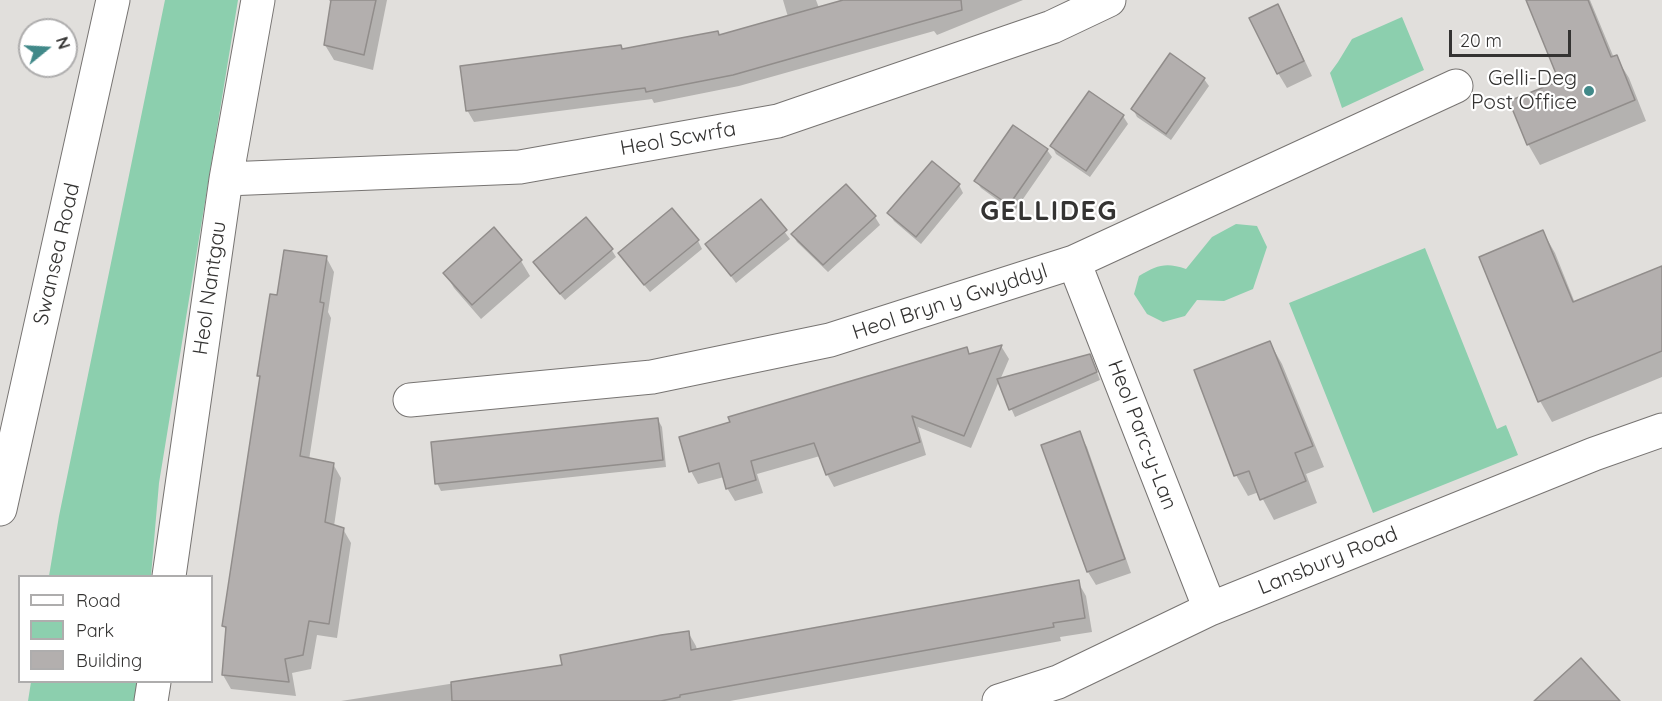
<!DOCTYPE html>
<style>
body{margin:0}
#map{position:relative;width:1662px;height:701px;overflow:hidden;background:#e1dfdc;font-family:Quicksand,sans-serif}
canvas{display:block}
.legend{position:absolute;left:18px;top:575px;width:195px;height:108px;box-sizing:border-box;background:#fff;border:2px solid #aeadad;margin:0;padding:8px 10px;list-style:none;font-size:18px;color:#343332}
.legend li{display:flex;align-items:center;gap:12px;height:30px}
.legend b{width:30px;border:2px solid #aeadad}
.north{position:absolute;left:18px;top:18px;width:60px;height:60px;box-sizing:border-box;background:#fff;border:2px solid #aeadad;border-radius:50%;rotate:72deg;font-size:16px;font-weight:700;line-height:24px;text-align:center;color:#343332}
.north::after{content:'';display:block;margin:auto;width:21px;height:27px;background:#418989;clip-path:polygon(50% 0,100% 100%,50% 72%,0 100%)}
.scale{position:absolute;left:1449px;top:30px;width:122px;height:27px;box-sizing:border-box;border:3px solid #343332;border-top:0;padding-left:8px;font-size:18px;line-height:21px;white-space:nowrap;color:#343332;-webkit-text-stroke:4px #fff;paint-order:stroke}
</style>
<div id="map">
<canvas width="1662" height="701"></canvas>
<ul class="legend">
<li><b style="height:8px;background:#fff"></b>Road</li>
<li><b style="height:16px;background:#8ccfae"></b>Park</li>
<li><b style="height:16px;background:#b3afae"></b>Building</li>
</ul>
<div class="north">N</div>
<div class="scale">20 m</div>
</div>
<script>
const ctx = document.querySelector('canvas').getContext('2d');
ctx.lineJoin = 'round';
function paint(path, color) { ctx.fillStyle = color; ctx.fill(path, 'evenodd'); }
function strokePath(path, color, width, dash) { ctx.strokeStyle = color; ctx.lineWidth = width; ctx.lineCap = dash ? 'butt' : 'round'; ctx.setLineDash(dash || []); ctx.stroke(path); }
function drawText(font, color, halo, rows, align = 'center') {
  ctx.font = font + ' Quicksand,sans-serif'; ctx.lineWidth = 4.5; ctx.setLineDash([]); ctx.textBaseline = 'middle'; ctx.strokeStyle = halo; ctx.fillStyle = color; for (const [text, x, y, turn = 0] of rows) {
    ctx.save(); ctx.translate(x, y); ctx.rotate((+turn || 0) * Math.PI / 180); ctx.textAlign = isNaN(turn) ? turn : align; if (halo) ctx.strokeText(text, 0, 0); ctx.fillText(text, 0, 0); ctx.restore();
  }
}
paint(new Path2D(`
 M165,0H238L159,483L151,576H49L59,516Z
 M1402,17L1424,70L1342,108L1330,73L1338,62L1352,39Z
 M1236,224L1257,226L1267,247L1253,289L1224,301L1197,300L1185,316L1163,322L1147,314L1134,294L1139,276C1157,265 1166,262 1186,269L1212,237Z
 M1425,248L1497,429L1506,425L1518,455L1373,513L1289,303Z
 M31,682H142L141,701H28Z`), '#8ccfae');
paint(new Path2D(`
 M329,0H387L373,70L334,60L325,45L332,5Z
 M783,0H816L819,8L848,0H1023L937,35L934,31L739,86L654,103L652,99L474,122L467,110L623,51L720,37L788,17Z
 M1528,0H1590L1614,58L1616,57L1629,78L1646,121L1540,165L1528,144L1561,81Z
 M1286,21L1312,76L1287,88L1278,73Z
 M1204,79L1209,86L1171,140L1137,117L1133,109Z
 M1090,93L1123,116L1128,124L1090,177L1056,154L1052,146Z
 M1047,150L1052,157L1014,212L981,188L976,181Z
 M959,185L963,193L921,244L894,221L889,213Z
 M846,186L875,217L880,225L828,272L797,242L793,235Z
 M761,201L790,239L736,283L707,244Z
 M672,210L698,241L702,249L650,292L624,261L620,253Z
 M1543,232L1555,253L1575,303L1662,268V377L1552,422L1540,401Z
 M611,249L616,257L565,300L539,270L535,262Z
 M326,257L334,272L328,312L331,318L309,460L333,464L341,478L334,526L343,529L351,543L337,638L317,635L311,669L292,673L296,696L231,689L223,675L227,632L224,626L261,380L258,376L279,297Z
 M521,261L530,276L481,319L454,288L445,273Z
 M1270,343L1282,364L1324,467L1306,474L1317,503L1274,520L1259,492L1248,496L1236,475L1196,371Z
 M1001,346L1009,359L1000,380L1094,364L1100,380L1015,417L999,381L971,448L918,427L926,455L834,487L827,474L820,456L757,474L763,493L735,501L727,488L724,477L698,484L691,471L966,349L970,355Z
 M658,420L662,427L666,467L441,491L437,483Z
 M1079,433L1087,447L1131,573L1096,585L1088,572L1042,446Z
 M1078,582L1086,596L1092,632L1060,637L1061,641L730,701H341L564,666L688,632L696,646L697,650Z`), '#0003');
const building = new Path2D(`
 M331,0H376L364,55L324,45Z
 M843,0H961L962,10L733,75L646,92L645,88L466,111L460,66L621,45L622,49L718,31L719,35Z
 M1526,0H1588L1611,57L1617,55L1635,100L1527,145L1509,101L1559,81Z
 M1278,4L1304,61L1277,74L1249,18Z
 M1170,53L1205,78L1166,134L1131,109Z
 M1089,91L1124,115L1086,171L1050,146Z
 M1013,125L1048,149L1009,205L974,181Z
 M932,161L960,184L916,237L887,213Z
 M846,184L876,216L823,265L791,234Z
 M761,199L787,230L731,276L705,244Z
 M672,208L699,240L644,285L618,253Z
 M586,217L613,249L560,294L533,262Z
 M494,227L522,260L472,305L443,273Z
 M1543,230L1573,302L1662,266V351L1538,402L1479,257Z
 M284,250L327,256L320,302L324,303L300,456L334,463L325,522L344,528L329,624L309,621L303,655L285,659L289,682L222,675L226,627L222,626L260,376H257L270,294L277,295Z
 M1270,341L1313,446L1295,453L1306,481L1260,500L1249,471L1234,476L1194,370Z
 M1002,345L964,436L912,416L920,442L826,475L814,443L751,461L756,480L726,489L719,463L689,472L679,437L730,422L728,417L967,347L969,354Z
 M1090,354L1097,372L1009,410L997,379Z
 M658,418L663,460L435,484L431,442Z
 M1080,431L1125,559L1087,572L1041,445Z
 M1079,580L1085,618L1053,623L1054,627L680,695V697L661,701H452L451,682L562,665L560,655L661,635L689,631L691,650Z
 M1581,658L1620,701H1534Z`);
paint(building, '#b3afae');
strokePath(building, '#918d8b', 1.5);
const street = new Path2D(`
 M226,179L520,167L778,121L1052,27L1109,0
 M1074,262L1210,609
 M410,400L652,377L830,340L1074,262L1456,86
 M169,576L226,179L258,0
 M151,701L154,682
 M999,701L1058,682L1210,609L1594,454L1662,430`);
const secondary = new Path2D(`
 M0,509L113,0`);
strokePath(street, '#777472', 35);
strokePath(secondary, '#777472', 35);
strokePath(street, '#fff', 33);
strokePath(secondary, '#fff', 33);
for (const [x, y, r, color] of [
 [1589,91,6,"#418989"]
]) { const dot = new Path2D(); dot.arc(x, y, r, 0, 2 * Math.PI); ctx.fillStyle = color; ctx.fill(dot); strokePath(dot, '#fff', 2); }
drawText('21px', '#343332', '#fff', [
 ["Gelli-Deg",1577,79],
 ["Post Office",1577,103]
], 'right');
drawText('21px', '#343332', '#fff', [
 ["Heol Scwrfa",678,139,-10],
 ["Swansea Road",57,254,-77],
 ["Heol Nantgau",210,288,-82],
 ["Heol Bryn y Gwyddyl",950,302,-18],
 ["Heol Parc-y-Lan",1142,435,69],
 ["Lansbury Road",1328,561,-22]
]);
ctx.letterSpacing = '1.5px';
drawText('bold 27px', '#343332', '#fff', [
 ["GELLIDEG",1049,212]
]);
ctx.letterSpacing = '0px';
</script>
